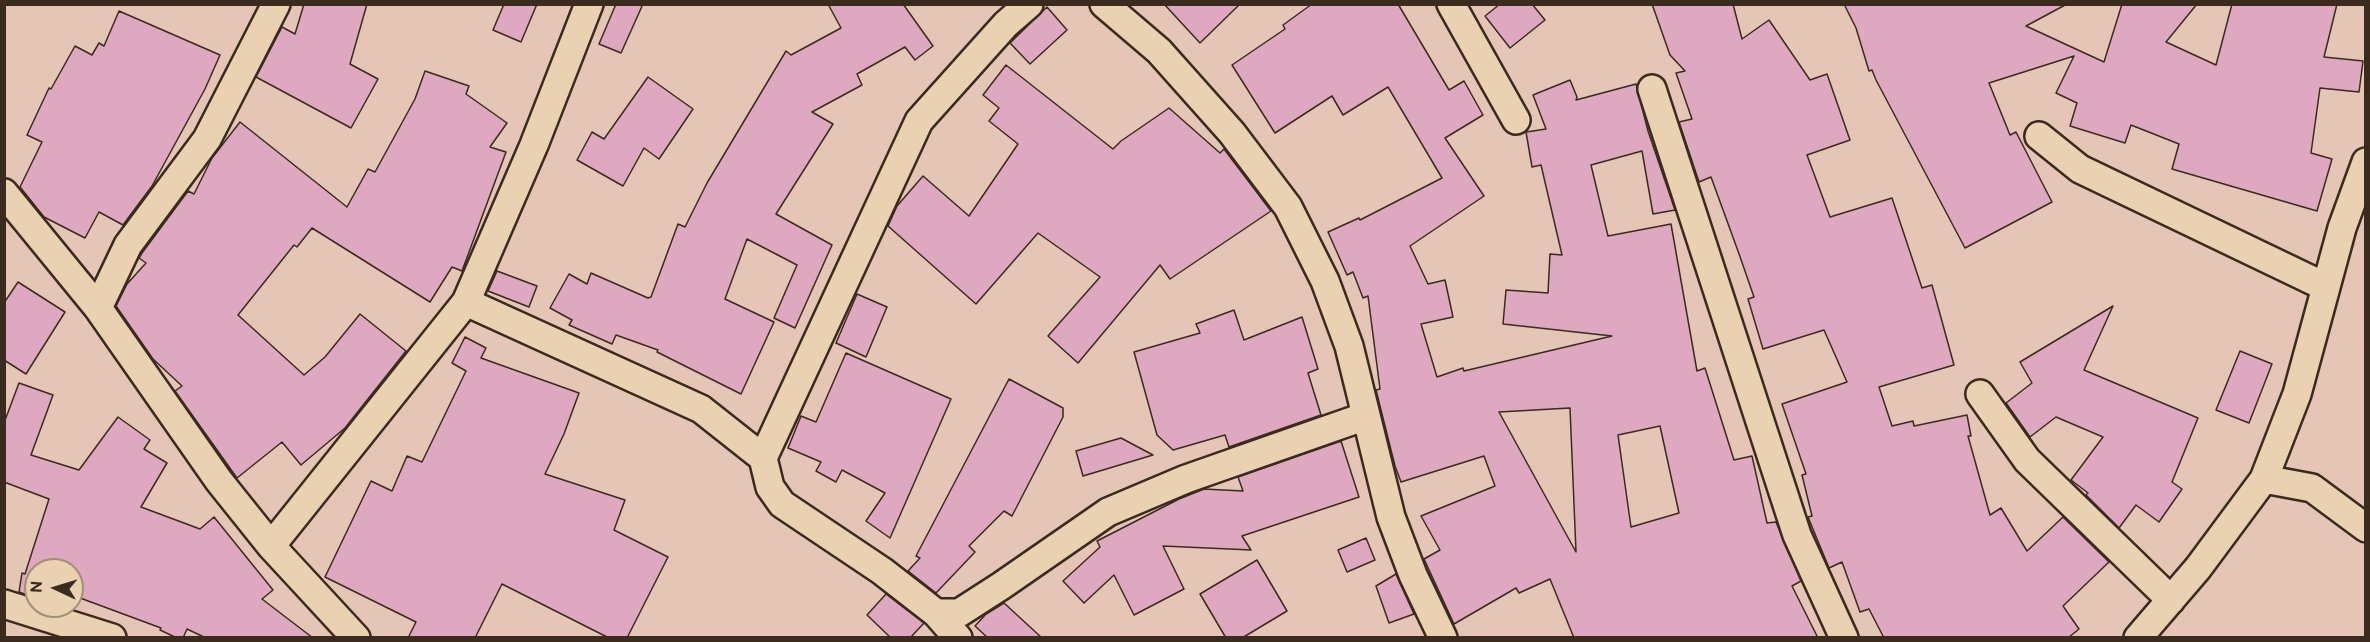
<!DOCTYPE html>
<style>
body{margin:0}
#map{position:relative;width:2370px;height:642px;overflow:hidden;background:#e5c5b6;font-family:"Balsamiq Sans",sans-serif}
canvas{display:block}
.frame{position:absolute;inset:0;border:6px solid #3b2a1e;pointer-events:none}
.north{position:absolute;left:24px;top:558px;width:60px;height:60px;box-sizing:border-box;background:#e9d1b1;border:2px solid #a38e76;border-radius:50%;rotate:274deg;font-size:16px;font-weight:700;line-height:24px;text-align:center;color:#3b2a1e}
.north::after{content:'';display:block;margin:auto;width:21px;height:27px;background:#3b2a1e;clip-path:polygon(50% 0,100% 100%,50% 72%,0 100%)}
</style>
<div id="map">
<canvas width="2370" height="642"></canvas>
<div class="frame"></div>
<div class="north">N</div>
</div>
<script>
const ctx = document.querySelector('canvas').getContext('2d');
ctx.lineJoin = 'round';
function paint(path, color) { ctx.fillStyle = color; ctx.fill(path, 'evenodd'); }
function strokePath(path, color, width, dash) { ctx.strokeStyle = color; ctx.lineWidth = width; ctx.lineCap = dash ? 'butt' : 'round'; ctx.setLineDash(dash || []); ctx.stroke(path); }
const building = new Path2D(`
 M304,4H367L350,64L378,79L351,128L256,77L282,27L295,34Z
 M504,4H537L521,42L493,30Z
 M616,4H643L621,53L599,44Z
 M828,4H903L933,46L915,60L905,47L857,74L862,85L812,112L833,124L776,214L832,245L795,328L774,318L797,265L747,239L725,299L774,322L741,394L657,352L658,350L616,335L612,344L569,325L572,320L550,308L569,274L587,284L591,273L648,298L651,297L678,224L685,227L707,183L786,51L791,55L841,28Z
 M1164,4H1240L1200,43Z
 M1312,4H1398L1449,90L1464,81L1483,115L1445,138L1484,196L1410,246L1428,284L1445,280L1453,317L1421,324L1437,377L1463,368L1464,371L1612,336L1503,324L1506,290L1548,293L1550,254L1562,255L1541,165L1532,167L1526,132L1546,129L1533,95L1570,80L1577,97L1576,100L1636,84L1648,131L1675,210L1653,214L1642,151L1591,165L1608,236L1671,224L1697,371L1705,368L1734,460L1752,456L1767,523L1776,522L1801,581L1792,586L1818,638H1574L1550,579L1519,593L1516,588L1454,624L1424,559L1440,550L1421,516L1495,486L1484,456L1401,482L1395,466L1376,390L1380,389L1368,296L1363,298L1353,272L1347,275L1328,232L1359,218L1360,220L1442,178L1388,87L1343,115L1332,96L1275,133L1232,65L1285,29L1283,25ZM1570,408L1576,552L1499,412ZM1660,426L1679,513L1631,527L1618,435Z
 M1500,4H1532L1545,20L1510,48L1485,16Z
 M1652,4H1733L1742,39L1769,20L1810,80L1827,74L1850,140L1807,155L1830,217L1892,198L1922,288L1932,285L1954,365L1879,387L1892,426L1913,421L1914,426L1967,415L1971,436H1968L1990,515L2001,508L2027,551L2063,517L2109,562L2063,606L2079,629L2068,638H1884L1869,609L1860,612L1842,562L1829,568L1808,517L1812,516L1802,475L1806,474L1782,404L1847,382L1824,330L1763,349L1748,299L1754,297L1738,251L1711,177L1699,182L1679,122L1692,119L1676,73L1685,71L1670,55Z
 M1844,4H2067L2026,26L2104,62L2122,4H2197L2166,42L2216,65L2232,4H2337L2324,57L2363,61L2359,92L2320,88L2311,153L2332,159L2317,211L2172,169L2179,144L2131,125L2125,143L2070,126L2077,103L2056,93L2074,56L1989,83L2010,135L2016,132L2052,202L1965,248L1876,80L1872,70L1869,71L1856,28Z
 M1047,7L1067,30L1030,64L1010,43Z
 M119,11L220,55L205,89L152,186L123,225L99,212L85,238L44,217L20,187L42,142L27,135L49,88L51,89L75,46L92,55L99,43L104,46Z
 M1006,65L1113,149L1121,141L1169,108L1220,153L1224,149L1271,211L1170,279L1160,265L1078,363L1048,336L1100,277L1038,233L976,304L888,226L897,206L923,176L969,216L1018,144L989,121L999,108L983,95Z
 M425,71L469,86L466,94L507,123L490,147L506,152L462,271L452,267L430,302L312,228L297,247L294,245L238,315L304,375L325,357L360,314L406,351L345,428L301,465L282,442L237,478L175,391L182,386L153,359L116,306L127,284L146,263L139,258L142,253L188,191L194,194L212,158L240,122L347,207L368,169L375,172L415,99Z
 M648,77L693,109L659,159L644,148L623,186L577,160L592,132L604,139Z
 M497,271L537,286L529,307L488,291Z
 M18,282L65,312L26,374L4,360V303Z
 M857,294L887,307L866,357L836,343Z
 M2113,306L2084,370L2198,418L2172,482L2182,489L2159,522L2136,505L2119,528L2086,495L2088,493L2071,480L2103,437L2056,417L2030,437L2006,403L2032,383L2020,362Z
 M1234,310L1244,340L1302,317L1318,369L1308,373L1321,415L1229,447L1225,435L1173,450L1157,435L1134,352L1200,333L1196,324Z
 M465,337L486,348L481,358L579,393L564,434L545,474L625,500L614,530L668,557L627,638H609L502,584L475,638H408L416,622L325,577L371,481L392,491L407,456L422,462L466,371L452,363Z
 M2240,351L2272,364L2249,423L2216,410Z
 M846,353L951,399L890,538L866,521L885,493L842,470L836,482L816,471L821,462L788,448L801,416L816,422Z
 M1009,379L1063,408V417L1012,516L1004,511L969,546L975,552L936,593L908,571L920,558L916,556Z
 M19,383L53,395L31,455L79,470L118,417L150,440L144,449L167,463L141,507L200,529L214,517L273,590L262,599L313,638H206L187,629L183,638H177L160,630L161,628L72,595V570H36V598L19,592L22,573L25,574L49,499L4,482V423Z
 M1121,438L1153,455L1083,476L1076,451Z
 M1341,441L1359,497L1242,536L1251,550L1163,546L1184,589L1134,615L1114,575L1084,603L1063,581L1100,547L1097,541L1179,499L1204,489L1243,491L1238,477Z
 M1366,538L1375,560L1347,572L1338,550Z
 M1257,560L1287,611L1242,638H1226L1200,594Z
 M1396,574L1414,614L1389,623L1376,586Z
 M886,594L924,623L910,638H891L867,615Z
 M1004,603L1042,638H988L975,626L986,614Z`);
paint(building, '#dda8c0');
strokePath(building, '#3b2a1e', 1.5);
const minor = new Path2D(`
 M1104,4L1159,51L1232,133L1288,207L1325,281L1349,346L1391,517L1413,575L1443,638
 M1451,4L1516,120
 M1652,89L1797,535L1844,638
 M2039,136L2080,169L2326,287
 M4,193L98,308L219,481L271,546L356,638
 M466,302L701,409L763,458L770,487L782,504L882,571L936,613H959L1001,586L1108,512L1186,479L1366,416
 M98,308L128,245L207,139L276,4
 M1980,394L2027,460L2171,600
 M763,458L919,121L1006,24L1029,4
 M2264,479L2312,488L2366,528
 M271,546L466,302L534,145L589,4
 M4,604L112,638
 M936,613L958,638
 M2138,638L2198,568L2264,479L2297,394L2342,228L2366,162`);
strokePath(minor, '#3b2a1e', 32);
strokePath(minor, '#e9d1b1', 27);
</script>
